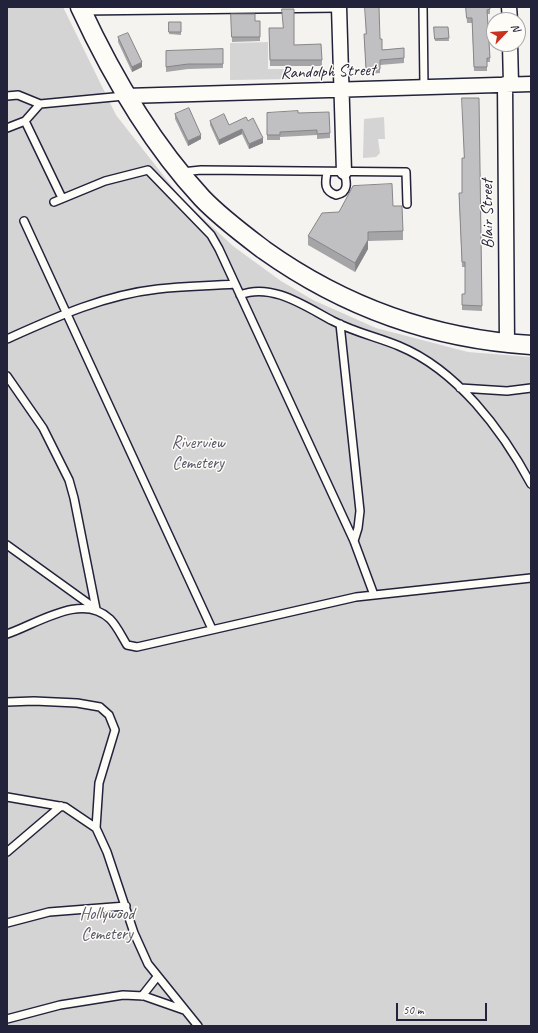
<!DOCTYPE html>
<style>
body{margin:0}
#map{position:relative;width:538px;height:1033px;overflow:hidden;background:#f4f3ef;font-family:Caveat,sans-serif}
canvas{display:block}
.frame{position:absolute;inset:0;border:8px solid #22223b;pointer-events:none}
.north{position:absolute;left:486px;top:12px;width:40px;height:40px;box-sizing:border-box;background:#fdfcf7;border:1px solid #a5a5ac;border-radius:50%;rotate:65deg;font-size:11px;font-weight:700;line-height:16px;text-align:center;color:#22223b}
.north::after{content:'';display:block;margin:auto;width:14px;height:18px;background:#c8321e;clip-path:polygon(50% 0,100% 100%,50% 72%,0 100%)}
.scale{position:absolute;left:396px;top:1003px;width:91px;height:18px;box-sizing:border-box;border:2px solid #22223b;border-top:0;padding-left:5px;font-size:12px;line-height:14px;white-space:nowrap;color:#22223b;-webkit-text-stroke:3px #fdfcf7;paint-order:stroke}
</style>
<div id="map">
<canvas width="538" height="1033"></canvas>
<div class="frame"></div>
<div class="north">N</div>
<div class="scale">50 m</div>
</div>
<script>
const ctx = document.querySelector('canvas').getContext('2d');
ctx.lineJoin = 'round';
function paint(path, color) { ctx.fillStyle = color; ctx.fill(path, 'evenodd'); }
function strokePath(path, color, width, dash) { ctx.strokeStyle = color; ctx.lineWidth = width; ctx.lineCap = dash ? 'butt' : 'round'; ctx.setLineDash(dash || []); ctx.stroke(path); }
function drawText(font, color, halo, rows, align = 'center') {
  ctx.font = font + ' Caveat,sans-serif'; ctx.lineWidth = 3; ctx.setLineDash([]); ctx.textBaseline = 'middle'; ctx.strokeStyle = halo; ctx.fillStyle = color; for (const [text, x, y, turn = 0] of rows) {
    ctx.save(); ctx.translate(x, y); ctx.rotate((+turn || 0) * Math.PI / 180); ctx.textAlign = isNaN(turn) ? turn : align; if (halo) ctx.strokeText(text, 0, 0); ctx.fillText(text, 0, 0); ctx.restore();
  }
}
paint(new Path2D(`
 M7,7H63L116,115L181,198L233,246L281,281L313,300L376,328L468,352L531,357V1026H7Z
 M268,42V69H292V79L230,80V43Z
 M384,117L385,139H378L380,153L376,157L363,158L364,119Z`), '#d5d4d5');
const service = new Path2D(`
 M423,7L424,87
 M82,11L339,8
 M7,96L18,95L40,104L124,96
 M25,121L62,198
 M7,128L25,121L40,104
 M182,172L201,170L406,172L407,204
 M327,173C325,183 324,191 336,195C349,193 347,182 344,172
 M54,202L105,181L148,170L211,235L219,249L354,541L374,595
 M24,221L212,629
 M240,295C272,282 306,307 333,321C354,332 377,337 399,346C457,370 502,430 531,484
 M340,324L360,511L358,528L354,541
 M7,339C56,317 104,295 158,289C184,286 209,286 235,284
 M7,376L43,428L69,480L74,498L96,609
 M460,388L507,391L531,388
 M7,545L96,609
 M7,634C37,624 82,592 110,619C117,626 122,637 127,645L137,647L356,597L531,578
 M7,702L34,701L77,703L100,707L109,715L115,730L99,783L96,828
 M7,797L65,807L96,828L107,852L134,933L148,964L198,1026
 M7,852L61,806
 M7,923L49,912L126,906
 M142,996L157,977
 M7,1019L60,1005L123,995L144,996L184,1010`);
const minor = new Path2D(`
 M339,7L344,172
 M509,7L510,20
 M510,44L511,84
 M505,84L507,344
 M126,96L531,84`);
const tertiary = new Path2D(`
 M80,7C112,76 150,142 202,198C220,217 243,234 264,250C344,307 433,339 531,345`);
strokePath(service, '#22223b', 10);
strokePath(minor, '#22223b', 17);
strokePath(tertiary, '#22223b', 21);
strokePath(service, '#fdfcf7', 7);
strokePath(minor, '#fdfcf7', 14);
strokePath(tertiary, '#fdfcf7', 18);
paint(new Path2D(`
 M466,7H490V14H487L490,58V62H487V71H474L472,23H467Z
 M231,14L255,21H260V41L232,42Z
 M169,22H181V35L169,34Z
 M434,27H448L449,41H435Z
 M269,28L294,45L322,60V66H270Z
 M364,34H365L380,39L382,50L404,48V63L380,65V73L366,74Z
 M118,37L142,67L132,72L118,42Z
 M223,49V68L188,69L166,72V51Z
 M479,98L482,311L462,310V294H465V267H462L459,198L462,193Z
 M267,113H298L330,133V138L317,139V135L280,137V140H267Z
 M175,114L201,139L188,146L175,119Z
 M210,121L229,125L248,121L263,143L249,149L242,134L219,145L210,125Z
 M393,206L403,231V240L368,241V249L355,272L308,245V236Z`), '#a5a4a7');
paint(new Path2D(`
 M142,62V67L132,72V67Z
 M242,129V134L219,145V140Z
 M201,135V139L188,146V141Z
 M263,138V143L249,149V144Z
 M368,240V249L355,272V263Z`), '#868688');
const building = new Path2D(`
 M365,7H379L380,39H382V50L404,48V58L380,60V69H366L364,34H366Z
 M466,7H490V9L487,10L490,58H487V67H474L472,18H467Z
 M282,9H294V45L321,44L322,60H270L269,28H283Z
 M231,14H255V21H260V37H232Z
 M169,22H181V32H169Z
 M434,27H448L449,38L435,39Z
 M128,33L142,62L132,67L118,37Z
 M223,49V64H188L166,67V51Z
 M462,98H479L482,306L462,305V294H465V262H462L459,193H462V158H464Z
 M189,108L201,135L188,141L175,114Z
 M298,111V113L329,112L330,133L317,134V130L280,132V135H267V113Z
 M224,114L229,125L246,117L248,121L253,118L263,138L249,144L242,129L219,140L210,121Z
 M392,184L393,206H402L403,231L368,232V240L355,263L308,236L322,213L339,212L353,186Z`);
paint(building, '#c0bfc2');
strokePath(building, '#868688', 1);
drawText('17px', '#22223b', '#fdfcf7', [
 ["Randolph Street",328,72,-2],
 ["Blair Street",488,214,-91]
]);
drawText('17px', '#585769', '#fdfcf7', [
 ["Riverview",198,444],
 ["Cemetery",198,464],
 ["Hollywood",107,915],
 ["Cemetery",107,935]
]);
</script>
